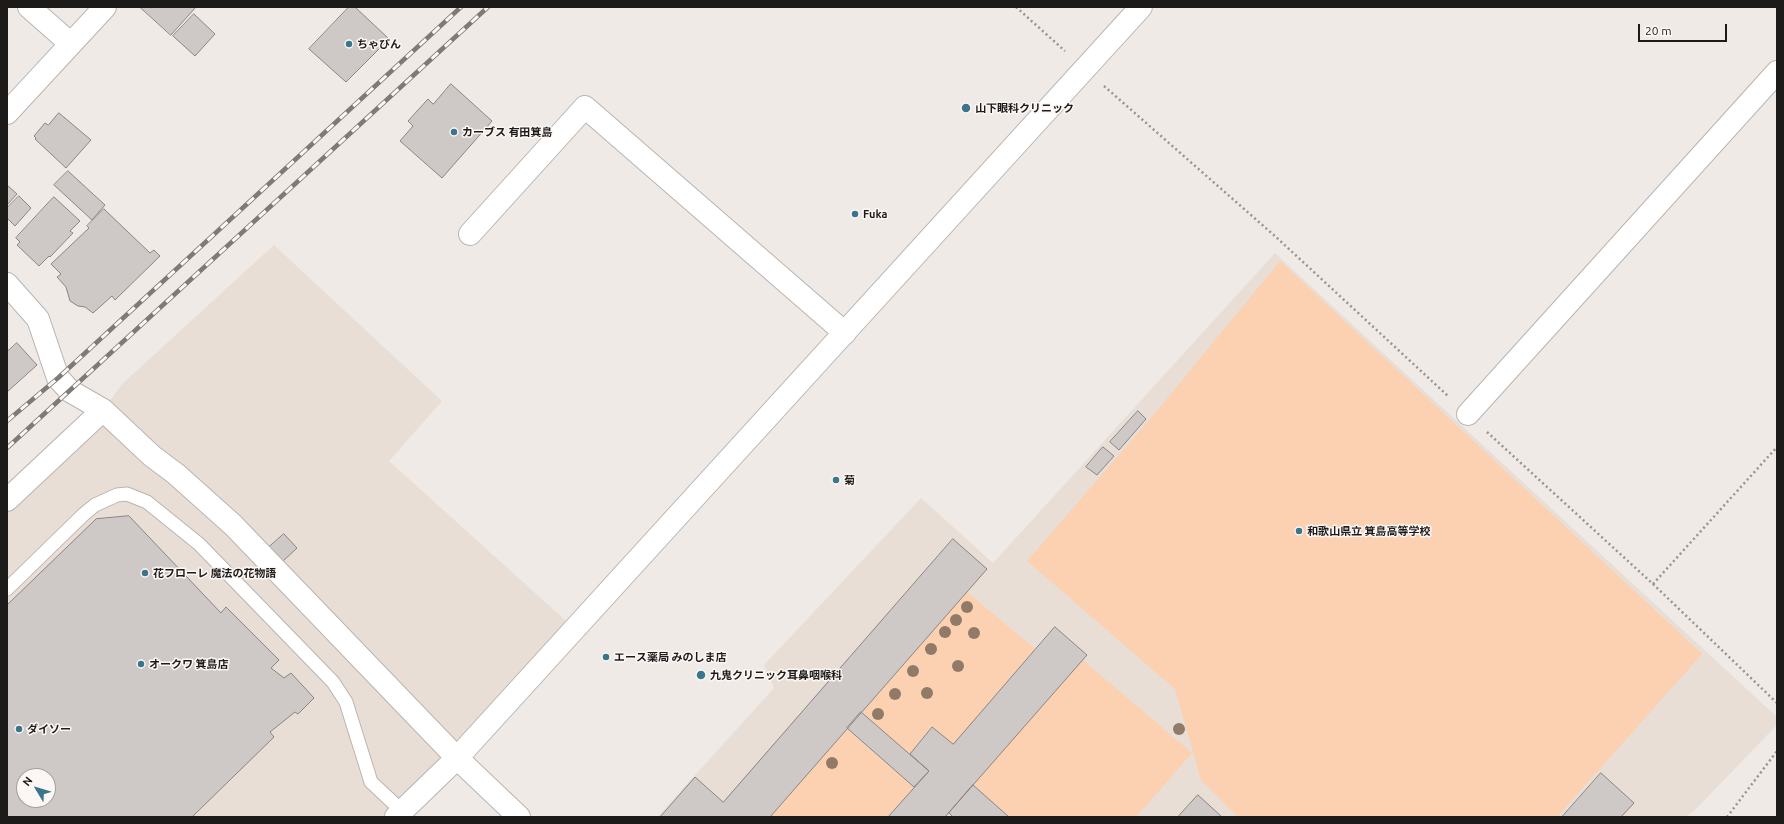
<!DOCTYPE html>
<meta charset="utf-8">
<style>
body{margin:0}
#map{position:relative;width:1784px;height:824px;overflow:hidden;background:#efeae6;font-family:Ubuntu,sans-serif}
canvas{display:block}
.frame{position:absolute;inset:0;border:8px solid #1d1b1a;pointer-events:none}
.north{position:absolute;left:16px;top:768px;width:40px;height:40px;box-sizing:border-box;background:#fcf7f4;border:1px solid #a39f9d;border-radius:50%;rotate:308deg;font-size:11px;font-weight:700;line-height:16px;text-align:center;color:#1d1b1a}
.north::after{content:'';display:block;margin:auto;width:14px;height:18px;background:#3a758d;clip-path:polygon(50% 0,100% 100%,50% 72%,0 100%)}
.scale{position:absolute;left:1638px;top:24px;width:89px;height:18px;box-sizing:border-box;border:2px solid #1d1b1a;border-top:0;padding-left:5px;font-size:12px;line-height:14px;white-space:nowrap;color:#1d1b1a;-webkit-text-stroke:3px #fcf7f4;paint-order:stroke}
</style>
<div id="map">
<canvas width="1784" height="824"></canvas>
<div class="frame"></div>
<div class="north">N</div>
<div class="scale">20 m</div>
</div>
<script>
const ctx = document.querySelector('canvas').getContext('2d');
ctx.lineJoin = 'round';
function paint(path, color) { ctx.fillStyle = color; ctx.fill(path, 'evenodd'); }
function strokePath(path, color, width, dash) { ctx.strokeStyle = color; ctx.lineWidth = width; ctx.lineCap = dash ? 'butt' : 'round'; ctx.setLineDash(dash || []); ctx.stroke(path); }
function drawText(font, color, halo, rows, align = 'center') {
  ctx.font = font + ' Ubuntu,"Noto Sans JP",sans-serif'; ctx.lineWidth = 3; ctx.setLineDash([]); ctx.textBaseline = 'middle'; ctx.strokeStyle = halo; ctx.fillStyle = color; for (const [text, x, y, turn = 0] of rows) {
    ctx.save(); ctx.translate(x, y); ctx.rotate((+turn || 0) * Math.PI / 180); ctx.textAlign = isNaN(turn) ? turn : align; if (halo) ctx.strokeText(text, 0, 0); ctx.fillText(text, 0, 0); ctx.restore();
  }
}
paint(new Path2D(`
 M274,245L442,401L389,461L575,629L396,817H7V500L103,410L122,384ZM24,776H48V800H24Z
 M1275,253L1777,717V725L1696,809L1686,817H657L774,688L764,665L921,498L993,563Z`), '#e9ded5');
paint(new Path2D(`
 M1280,261L1702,654L1557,817H1238L1201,780L1175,689L1027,561L1151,418Z
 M967,592L1035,649L953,744L932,727L910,754L861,712Z
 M1083,660L1192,753L1136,817H1009L973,785Z
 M847,728L914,787L888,817H770Z`), '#fbd1b1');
const building = new Path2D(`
 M140,7H196L171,35Z
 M349,7H355L389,39L346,82L309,49Z
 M194,14L215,34L195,56L173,36Z
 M451,84L492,121L442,178L400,141L413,126L408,121L428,99L433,104Z
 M59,113L91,140L66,168L35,139L36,138L34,136L45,123L48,125Z
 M68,171L105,205L92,220L54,185Z
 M7,185L17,194L7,205Z
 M19,196L31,208L15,226L7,218V208Z
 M54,197L80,221L70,231L73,233L50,257L49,256L39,266L17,245L20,242L16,238Z
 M104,209L150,253L154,250L160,256L115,300L112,296L93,313L85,307L78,306L70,301L66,287L57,277L61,274L51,264L89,228L87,226Z
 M17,343L37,365L7,392V352Z
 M1138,411L1146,419L1119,450L1110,442Z
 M1103,447L1114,456L1097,475L1086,467Z
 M129,516L221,613L226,607L279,660L271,668L284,678L291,673L314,698L298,714L295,712L270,732L274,737L192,817H7V605L96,519ZM24,776H48V800H24Z
 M284,534L297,548L282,562L268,548Z
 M953,539L987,569L770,817H660L695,777L723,802Z
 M1055,627L1087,655L945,817H888L929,771L910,754L932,727L953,744Z
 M861,712L929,771L914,787L847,728Z
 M1601,773L1634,803L1621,817H1562Z
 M973,785L1009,817H953L949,813Z
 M1198,795L1222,817H1178Z`);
paint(building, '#cec9c6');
strokePath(building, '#8a8582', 1);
const lane = new Path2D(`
 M7,589L84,514L95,505L117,495L127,494L147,502L199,544L333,682L346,702L371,782L402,811`);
const street = new Path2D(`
 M29,7L71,44
 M7,113L105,7
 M470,234L585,107L845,333
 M7,284L38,319L58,378L70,391L103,410L152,456L176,474L233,525L457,758L519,817
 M1468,414L1777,72
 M7,500L103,410`);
const secondary = new Path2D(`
 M396,817L457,758L1141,7`);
strokePath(lane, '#b9b4b1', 15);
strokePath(street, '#b9b4b1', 24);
strokePath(secondary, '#b9b4b1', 24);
strokePath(new Path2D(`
 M1016,7L1065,51
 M1104,86L1276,237L1448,396
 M1487,432L1653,584L1777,703
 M1653,584L1777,447
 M1727,817L1777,751`), '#969390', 2.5, [2, 3]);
strokePath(lane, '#fff', 13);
strokePath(street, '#fff', 22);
strokePath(secondary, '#fff', 22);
const rail = new Path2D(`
 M7,421L58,378L461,7
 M7,448L488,7`);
strokePath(rail, '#7d7a77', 4.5);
strokePath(rail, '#fcf7f4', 3, [9]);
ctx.fillStyle = '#917b68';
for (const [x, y] of [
 [967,607],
 [956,620],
 [945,632],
 [974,633],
 [931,649],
 [958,666],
 [913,671],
 [927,693],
 [895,694],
 [878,714],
 [1179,729],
 [832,763]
]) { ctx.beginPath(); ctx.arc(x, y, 6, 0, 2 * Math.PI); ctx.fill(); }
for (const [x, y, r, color] of [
 [349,44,4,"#3a758d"],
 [966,108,5,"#3a758d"],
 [454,132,4,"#3a758d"],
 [855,214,4,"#3a758d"],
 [836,480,4,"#3a758d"],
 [1299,531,4,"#3a758d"],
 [145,573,4,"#3a758d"],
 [606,657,4,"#3a758d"],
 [141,664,4,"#3a758d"],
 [701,675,5,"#3a758d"],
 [19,729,4,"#3a758d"]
]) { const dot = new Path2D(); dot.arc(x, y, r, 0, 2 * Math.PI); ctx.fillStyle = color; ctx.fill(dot); strokePath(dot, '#fcf7f4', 1.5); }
drawText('bold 11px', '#1d1b1a', '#fcf7f4', [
 ["ちゃびん",357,44],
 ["山下眼科クリニック",975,108],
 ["カーブス 有田箕島",462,132],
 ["Fuka",863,214],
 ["菊",844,480],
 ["和歌山県立 箕島高等学校",1307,531],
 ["花フローレ 魔法の花物語",153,573],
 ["エース薬局 みのしま店",614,657],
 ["オークワ 箕島店",149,664],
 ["九鬼クリニック耳鼻咽喉科",710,675],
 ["ダイソー",27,729]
], 'left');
</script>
